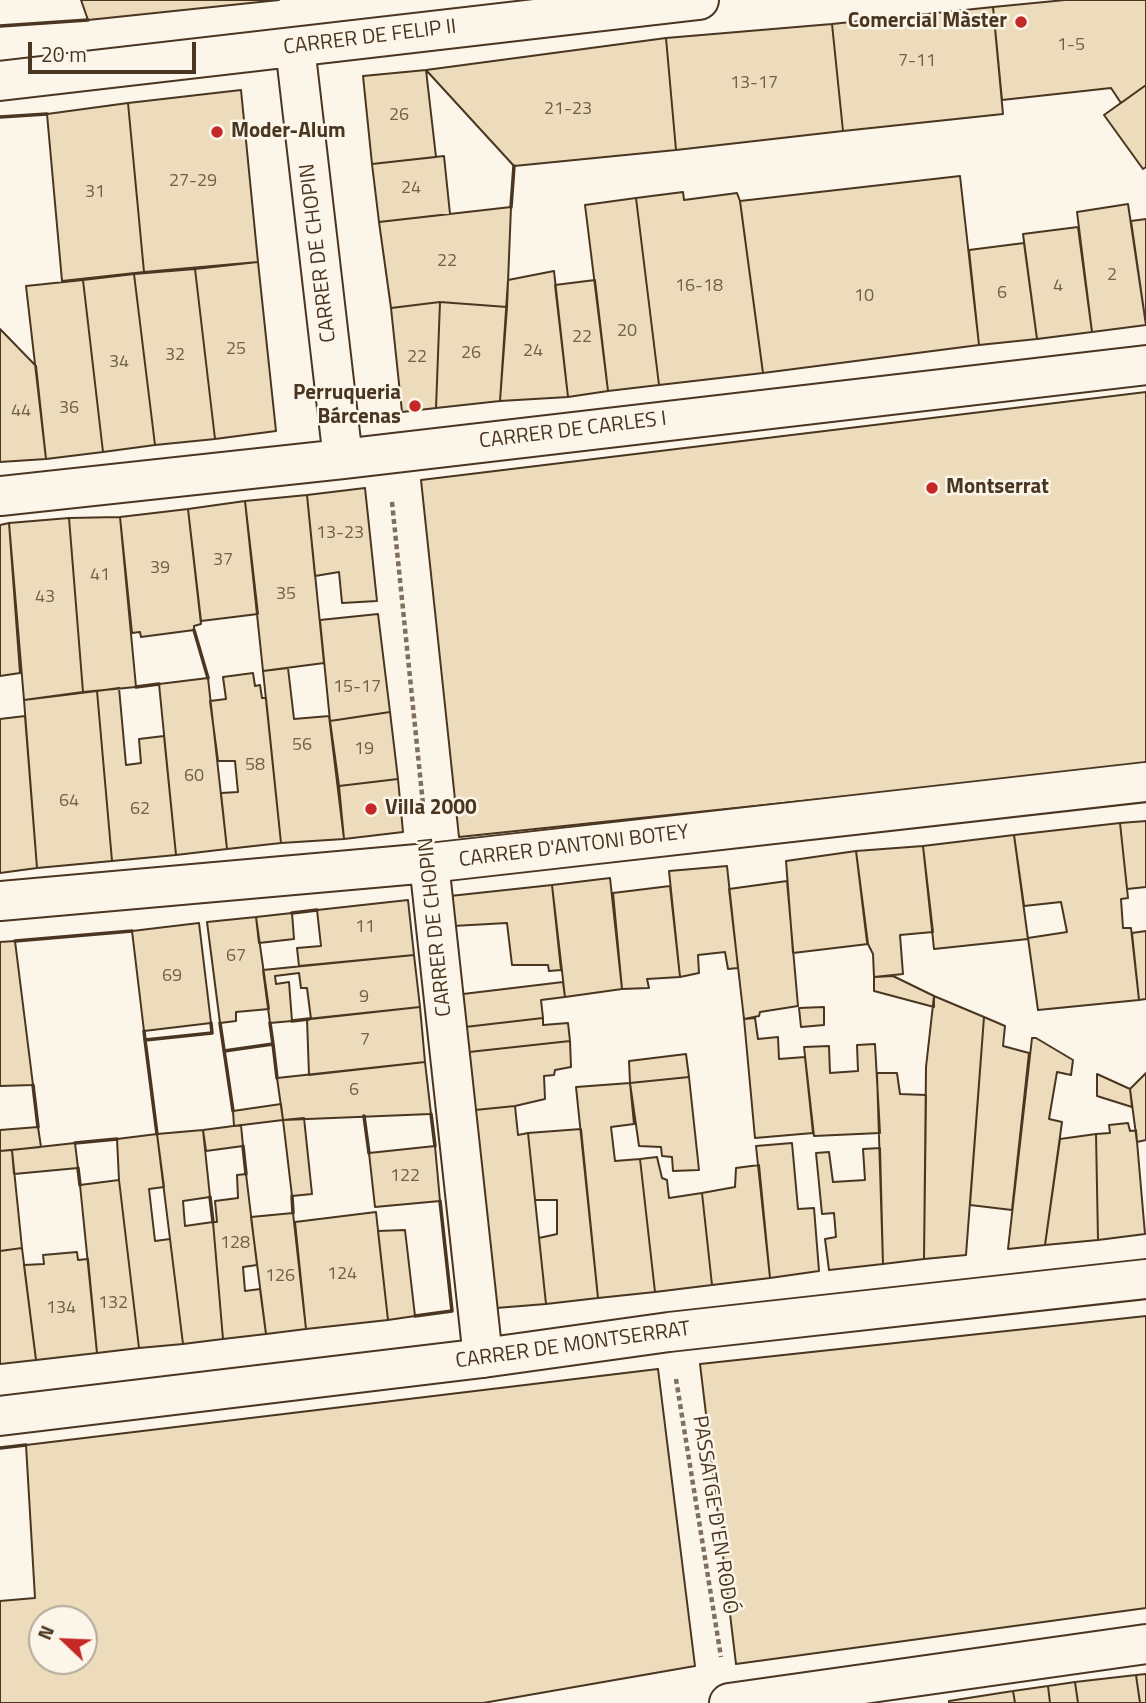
<!DOCTYPE html>
<meta charset="utf-8">
<style>
body{margin:0}
#map{position:relative;width:1146px;height:1703px;overflow:hidden;background:#fbf6e9;font-family:"Titillium Web",sans-serif}
canvas{display:block}
.north{position:absolute;left:28px;top:1605px;width:70px;height:70px;box-sizing:border-box;background:#fbf6e9;border:2px solid #b4a999;border-radius:50%;rotate:293deg;font-size:19px;font-weight:700;line-height:28px;text-align:center;color:#4a3520}
.north::after{content:'';display:block;margin:auto;width:24px;height:32px;background:#c62828;clip-path:polygon(50% 0,100% 100%,50% 72%,0 100%)}
.scale{position:absolute;left:28px;top:42px;width:168px;height:32px;box-sizing:border-box;border:4px solid #4a3520;border-top:0;padding-left:9px;font-size:21px;line-height:24px;white-space:nowrap;color:#4a3520;-webkit-text-stroke:5px #fbf6e9;paint-order:stroke}
</style>
<div id="map">
<canvas width="1146" height="1703"></canvas>
<div class="north">N</div>
<div class="scale">20 m</div>
</div>
<script>
const ctx = document.querySelector('canvas').getContext('2d');
ctx.lineJoin = 'round';
function paint(path, color) { ctx.fillStyle = color; ctx.fill(path, 'evenodd'); }
function strokePath(path, color, width, dash) { ctx.strokeStyle = color; ctx.lineWidth = width; ctx.lineCap = dash ? 'butt' : 'round'; ctx.setLineDash(dash || []); ctx.stroke(path); }
function drawText(font, color, halo, rows, align = 'center') {
  ctx.font = font + ' "Titillium Web",sans-serif'; ctx.lineWidth = 5; ctx.setLineDash([]); ctx.textBaseline = 'middle'; ctx.strokeStyle = halo; ctx.fillStyle = color; for (const [text, x, y, turn = 0] of rows) {
    ctx.save(); ctx.translate(x, y); ctx.rotate((+turn || 0) * Math.PI / 180); ctx.textAlign = isNaN(turn) ? turn : align; if (halo) ctx.strokeText(text, 0, 0); ctx.fillText(text, 0, 0); ctx.restore();
  }
}
const building = new Path2D(`
 M81,0H279L88,20Z
 M1065,0H1146V85L1121,103L1111,88L1002,100L993,7Z
 M993,7L1003,114L843,131L832,24Z
 M832,24L843,131L676,150L666,38Z
 M666,38L676,150L514,166L426,70Z
 M426,70L436,157L372,164L363,76Z
 M1146,85V167L1143,169L1104,115Z
 M241,90L258,262L144,272L128,103Z
 M128,103L144,272L62,281L47,114Z
 M444,156L450,214L379,222L372,164Z
 M960,176L979,345L763,373L740,201Z
 M683,192L684,200L737,193L740,201L763,373L659,385L636,198Z
 M636,198L659,385L608,391L585,205Z
 M1128,204L1146,325L1092,332L1077,212Z
 M511,207L507,307L440,302L391,308L379,222Z
 M1146,219V325L1131,221Z
 M1078,227L1092,332L1037,339L1023,234Z
 M1024,243L1037,339L979,345L969,250Z
 M258,262L276,431L215,439L195,269Z
 M195,269L215,439L155,445L134,274Z
 M554,271L568,397L500,401L508,280Z
 M134,274L155,445L103,452L83,280Z
 M83,280L103,452L46,459L26,286Z
 M595,280L608,391L568,397L555,285Z
 M440,302L507,307L500,401L436,408Z
 M440,302L436,408L402,412L391,308Z
 M0,329L36,366L46,459L0,462Z
 M1146,392V765L459,837L421,480Z
 M365,488L377,601L342,603L339,572L315,576L307,495Z
 M307,495L324,663L263,671L245,501Z
 M245,501L258,614L201,621L188,509Z
 M188,509L201,624L194,626V630L141,637L140,632L132,633L120,517Z
 M120,517L136,687L83,692L69,518Z
 M69,518L83,692L24,700L9,523Z
 M9,523L20,673L0,676V525Z
 M378,614L390,712L330,721L320,620Z
 M288,668L294,719L329,716L344,839L281,843L263,671Z
 M253,673L255,686L260,685L262,698H266L281,843L227,849L221,793L238,792L235,761H218L210,701L226,699L223,677Z
 M208,678L227,849L176,855L159,684Z
 M119,688L126,765L141,763L139,739L164,736L176,855L112,861L97,691Z
 M97,691L112,861L37,868L24,700Z
 M390,712L398,779L339,786L330,721Z
 M25,716L37,868L0,873V719Z
 M398,779L403,832L344,839L339,786Z
 M1146,821V887L1127,889L1120,823Z
 M1120,823L1128,898L1121,899L1123,928H1131L1139,1000L1038,1010L1028,938L1067,932L1061,902L1024,906L1014,835Z
 M1014,835L1028,939L934,949L923,846Z
 M923,846L933,932L900,935L903,974L874,977L873,954L867,942L856,851Z
 M856,851L868,944L793,953L786,861Z
 M727,866L738,968L728,969L725,952L698,955L699,973L680,977L669,871Z
 M610,878L622,989L565,997L552,885Z
 M787,881L798,1006L760,1012L759,1016L744,1019L729,889Z
 M552,885L561,970L549,971L548,965H512L507,923L453,926L450,896Z
 M670,886L680,977L647,979L649,988L622,989L613,893Z
 M408,900L414,955L299,966L297,948L321,946L317,910Z
 M292,913L294,939L259,943L256,917Z
 M256,917L269,1009L236,1012V1021L220,1023L207,922Z
 M199,923L211,1023L144,1031L132,931Z
 M1146,931V999L1139,1000L1132,933Z
 M15,941L33,1085L0,1086V942Z
 M414,955L420,1007L311,1019L307,988H301L299,973L275,976L276,984L289,982L292,1021L270,1023L263,970Z
 M893,976L934,996V1007L874,991V977Z
 M563,982L565,997L541,1000L543,1018L465,1027L463,994Z
 M934,996L984,1017L966,1255L924,1259L926,1067Z
 M420,1007L425,1062L309,1075L307,1019Z
 M824,1007V1025L801,1027L799,1008Z
 M984,1017L1005,1026L1003,1046L1029,1053L1012,1210L970,1205Z
 M543,1018V1025L568,1023L570,1041L469,1052L465,1027Z
 M755,1018L758,1039L778,1037L779,1059L805,1057L813,1133L755,1138L744,1019Z
 M1032,1038H1036L1073,1060L1071,1075L1057,1072L1049,1119L1062,1122L1045,1245L1008,1249Z
 M570,1041L571,1067L555,1070L554,1075L544,1076L545,1099L515,1106L475,1110L469,1052Z
 M875,1044L880,1133L814,1136L804,1047L829,1046L830,1073L858,1071L857,1045Z
 M686,1054L689,1077L630,1083L629,1061Z
 M425,1062L431,1114L283,1120L277,1078Z
 M877,1073H897L900,1094L926,1095L924,1259L883,1264Z
 M1146,1073V1140L1137,1142L1130,1089Z
 M1097,1074L1130,1089L1132,1107L1097,1096Z
 M689,1077L699,1170L673,1171L672,1157L662,1156L661,1147L639,1146L630,1083Z
 M630,1083L634,1124L611,1127L615,1161L640,1159L655,1292L598,1298L576,1087Z
 M281,1104L283,1120L234,1126L233,1111Z
 M515,1106L518,1135L528,1133L546,1304L496,1308L475,1110Z
 M304,1118L312,1194L292,1196L283,1120Z
 M1128,1123L1130,1131L1136,1130L1145,1234L1098,1240L1096,1134L1110,1133L1109,1125Z
 M241,1125L243,1146L206,1151L203,1130Z
 M38,1127L41,1147L0,1151V1130Z
 M581,1129L598,1298L546,1304L539,1238L557,1234V1200H535L528,1133Z
 M203,1130L210,1197L183,1201L185,1226L213,1222L223,1339L183,1344L157,1134Z
 M157,1134L164,1187L149,1189L155,1241L170,1239L183,1344L139,1348L119,1180L117,1139Z
 M1096,1134L1098,1240L1045,1245L1060,1139Z
 M75,1143L78,1168L14,1174L12,1150Z
 M792,1143L798,1209L814,1208L819,1271L770,1278L756,1146Z
 M435,1146L440,1201L375,1207L369,1153Z
 M880,1148L883,1264L829,1270L825,1239L836,1237L834,1213L822,1214L816,1153L829,1152L833,1182L865,1180L863,1149Z
 M12,1150L22,1248L0,1251V1151Z
 M657,1157L662,1178L667,1180L669,1198L702,1193L712,1285L655,1292L640,1159Z
 M759,1165L770,1278L712,1285L702,1193L735,1187L736,1168Z
 M246,1174L257,1265L243,1267L245,1291L260,1289L266,1334L223,1339L213,1222H217L215,1201L238,1198L237,1175Z
 M119,1180L139,1348L97,1353L80,1185Z
 M376,1212L388,1320L306,1329L295,1222Z
 M293,1213L306,1329L266,1334L251,1217Z
 M405,1230L415,1316L388,1320L378,1231Z
 M22,1248L36,1360L0,1364V1251Z
 M77,1252L78,1260L88,1259L97,1353L36,1360L24,1265L44,1264L43,1255Z
 M1146,1316V1608L736,1664L700,1364Z
 M658,1369L695,1666L483,1703H0V1601L35,1598L26,1445ZM42,1619H84V1661H42Z
 M1146,1674V1703H1140L1136,1675Z
 M1136,1675L1140,1703H1078L1075,1682Z
 M1075,1682L1078,1703H1050L1048,1686Z
 M1048,1686L1050,1703H1015L1013,1691Z
 M1013,1691L1015,1703H949V1701Z`);
paint(building, '#ecdcbc');
strokePath(building, '#4a3520', 2);
const minor = new Path2D(`
 M295,47L343,459
 M0,81L699,0
 M0,496L343,459L1146,365
 M429,863L483,1358
 M0,901L429,863L1146,782
 M0,1416L483,1358L669,1332L1146,1279
 M729,1703L1146,1644`);
strokePath(minor, '#4a3520', 42);
strokePath(new Path2D(`
 M392,502L424,814
 M676,1379L721,1657`), '#7f6f5c', 4.5, [5, 3.5]);
strokePath(minor, '#fbf6e9', 38);
strokePath(new Path2D(`
 M0,26L88,20
 M0,117L47,114
 M511,207L514,166
 M194,630L208,678
 M136,687L159,684
 M292,913L317,910
 M15,941L132,931
 M292,1021L309,1019
 M220,1023L233,1111
 M144,1031L145,1040L212,1033L211,1023
 M145,1040L157,1134
 M273,1044L277,1078
 M224,1051L273,1044L270,1023
 M33,1085L38,1127
 M431,1114L435,1146
 M364,1116L369,1153
 M75,1143L117,1139
 M243,1146L246,1174
 M78,1168L80,1185
 M292,1196L293,1213
 M210,1197L213,1222
 M415,1316L452,1311L440,1201
 M0,1448L26,1445`), '#4a3520', 3.5);
for (const [x, y, r, color] of [
 [1021,22,7,"#c62828"],
 [217,132,7,"#c62828"],
 [415,406,7,"#c62828"],
 [932,488,7,"#c62828"],
 [371,809,7,"#c62828"]
]) { const dot = new Path2D(); dot.arc(x, y, r, 0, 2 * Math.PI); ctx.fillStyle = color; ctx.fill(dot); strokePath(dot, '#fbf6e9', 2.5); }
drawText('18px', '#725f47', null, [
 ["1-5",1071,46],
 ["7-11",917,62],
 ["13-17",754,84],
 ["21-23",568,110],
 ["26",399,116],
 ["27-29",193,182],
 ["24",411,189],
 ["31",95,193],
 ["22",447,262],
 ["2",1112,276],
 ["16-18",699,287],
 ["4",1058,287],
 ["6",1002,294],
 ["10",864,297],
 ["20",627,332],
 ["22",582,338],
 ["25",236,350],
 ["24",533,352],
 ["26",471,354],
 ["32",175,356],
 ["22",417,358],
 ["34",119,363],
 ["36",69,409],
 ["44",21,412],
 ["13-23",340,534],
 ["37",223,561],
 ["39",160,569],
 ["41",100,576],
 ["35",286,595],
 ["43",45,598],
 ["15-17",357,688],
 ["56",302,746],
 ["19",364,750],
 ["58",255,766],
 ["60",194,777],
 ["64",69,802],
 ["62",140,810],
 ["11",365,928],
 ["67",236,957],
 ["69",172,977],
 ["9",364,998],
 ["7",365,1041],
 ["6",354,1091],
 ["122",405,1177],
 ["128",235,1244],
 ["124",342,1275],
 ["126",280,1277],
 ["132",113,1304],
 ["134",61,1309]
]);
drawText('bold 21px', '#4a3520', '#fbf6e9', [
 ["Comercial Màster",1007,22,"right"],
 ["Moder-Alum",231,132],
 ["Perruqueria",401,394,"right"],
 ["Bárcenas",401,418,"right"],
 ["Montserrat",946,488],
 ["Villa 2000",385,809]
], 'left');
drawText('21px', '#4a3520', '#fbf6e9', [
 ["CARRER DE FELIP II",370,38,-7],
 ["CARRER DE CHOPIN",319,253,-97],
 ["CARRER DE CARLES I",573,431,-7],
 ["CARRER D'ANTONI BOTEY",574,847,-7],
 ["CARRER DE CHOPIN",436,927,-96],
 ["CARRER DE MONTSERRAT",573,1346,-8],
 ["PASSATGE D'EN RODÓ",714,1515,81]
]);
</script>
